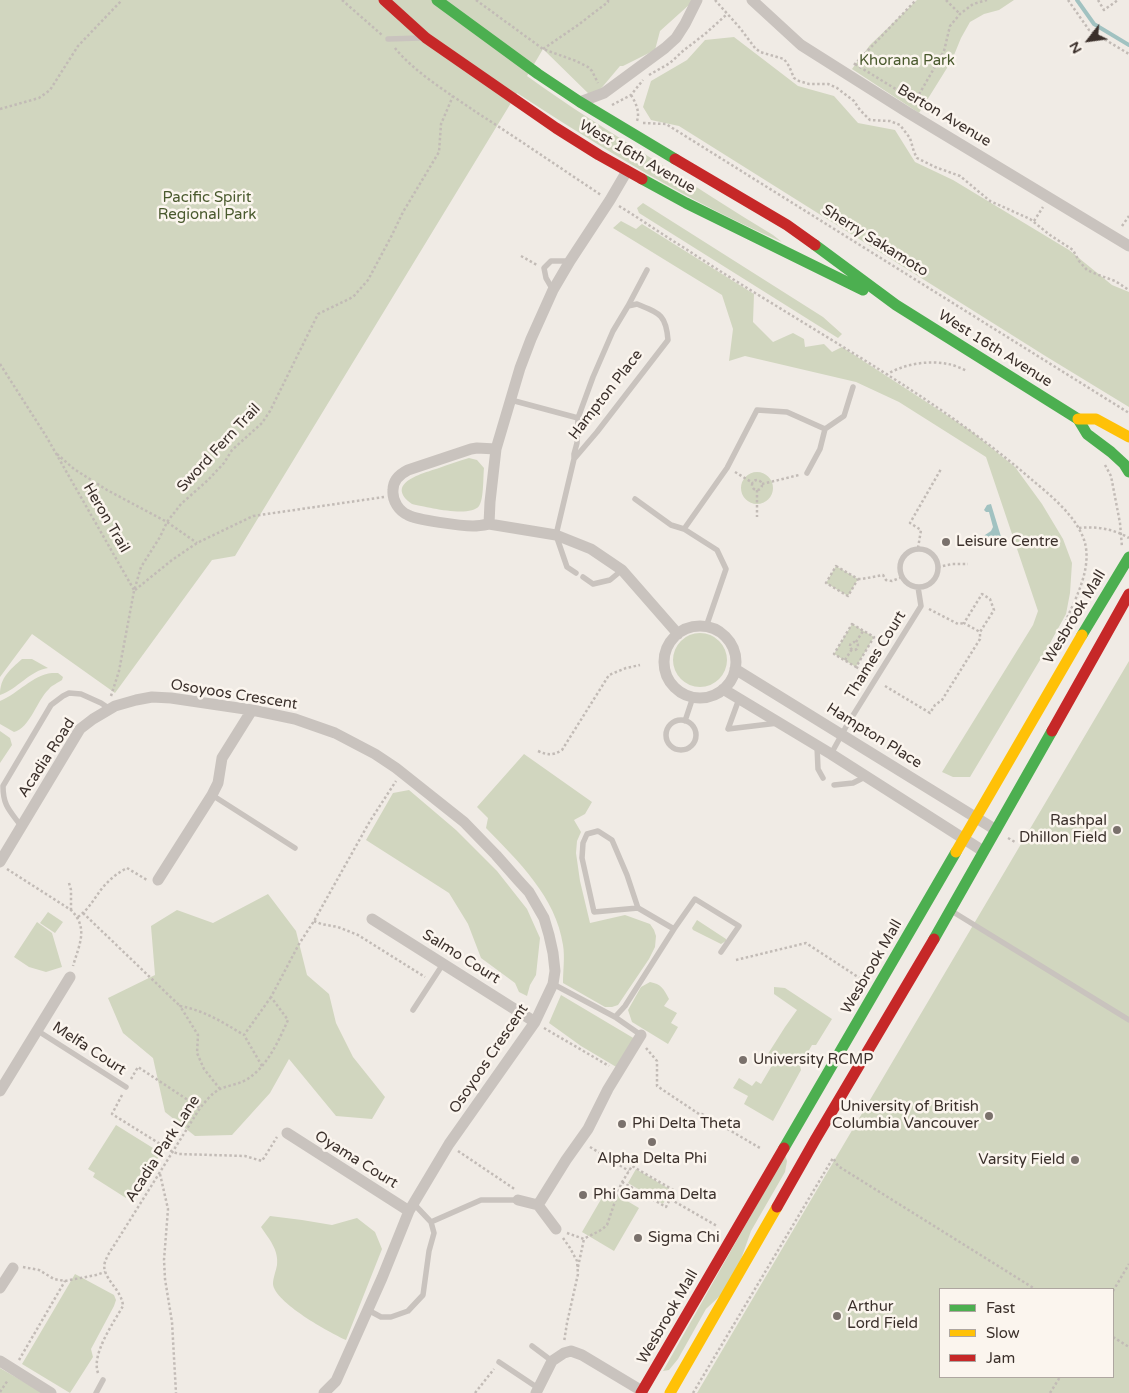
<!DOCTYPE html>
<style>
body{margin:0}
#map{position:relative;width:1129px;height:1393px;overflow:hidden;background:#f0ebe5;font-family:"Varela Round",sans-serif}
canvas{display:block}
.legend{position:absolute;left:939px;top:1288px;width:175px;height:90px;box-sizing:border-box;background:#fbf5ee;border:1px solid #aea6a0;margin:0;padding:6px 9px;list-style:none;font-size:15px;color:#3b302b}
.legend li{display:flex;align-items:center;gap:10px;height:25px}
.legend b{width:25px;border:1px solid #aea6a0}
.north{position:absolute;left:1064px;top:15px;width:50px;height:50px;-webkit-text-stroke:4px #fbf5ee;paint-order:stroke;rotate:240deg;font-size:14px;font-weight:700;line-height:20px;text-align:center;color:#3b302b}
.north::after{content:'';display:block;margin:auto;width:18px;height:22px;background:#3b302b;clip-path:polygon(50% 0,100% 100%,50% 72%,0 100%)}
</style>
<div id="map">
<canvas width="1129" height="1393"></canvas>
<ul class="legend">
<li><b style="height:6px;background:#4caf50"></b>Fast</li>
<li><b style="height:6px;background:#ffc107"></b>Slow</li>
<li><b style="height:6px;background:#c62828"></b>Jam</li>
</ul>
<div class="north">N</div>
</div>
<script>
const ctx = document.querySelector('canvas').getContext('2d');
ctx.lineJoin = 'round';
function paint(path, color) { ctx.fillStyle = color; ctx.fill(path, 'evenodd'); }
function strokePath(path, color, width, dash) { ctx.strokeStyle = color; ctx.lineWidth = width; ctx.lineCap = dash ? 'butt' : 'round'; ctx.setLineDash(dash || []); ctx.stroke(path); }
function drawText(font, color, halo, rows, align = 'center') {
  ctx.font = font + ' "Varela Round",sans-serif'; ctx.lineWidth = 5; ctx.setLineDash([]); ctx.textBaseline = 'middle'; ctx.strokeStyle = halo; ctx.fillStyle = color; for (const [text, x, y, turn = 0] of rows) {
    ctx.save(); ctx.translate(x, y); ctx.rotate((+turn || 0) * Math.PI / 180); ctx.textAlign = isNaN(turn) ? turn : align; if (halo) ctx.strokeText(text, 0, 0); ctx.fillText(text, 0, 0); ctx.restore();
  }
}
paint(new Path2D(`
 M0,0H691L690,4L660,31L655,50L623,66H620L593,98L543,49L527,76C568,106 611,132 654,160C694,185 733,211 773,235L782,242C689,202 601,148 517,93L235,556L212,560L115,693L32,634L0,677Z
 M917,0H1014L999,10L984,14L970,22L961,38L952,60L919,113L852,69L870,45Z
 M734,37L798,86L834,96L858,123L895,130L915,162L953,180L1069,250L1112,285L1129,292V407L1047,357L679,126L651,120L643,107L651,81L687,60L705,40Z
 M643,203L823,317L842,334L838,338L639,213L637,208Z
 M621,221L636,229L642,224L754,294L753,322L773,342L793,333L804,339L805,347L824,344L832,352L842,347L971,431L1015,467L1042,504L1063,539L1072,563L1070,593L1066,614L1049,645L970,777H953L942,772L1033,625L1038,611L986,457L899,402L856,382L745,356L729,361L733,329L722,295L613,228Z
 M469,458L477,460L484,468C483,477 484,499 479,506C470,518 426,507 412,504C383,483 424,473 439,468C449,464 459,461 469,458Z
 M741 488a16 16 0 1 1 32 0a16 16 0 1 1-32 0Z
 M836,566L858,579L848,596L826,583Z
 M852,624L874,637L856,667L834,654Z
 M673 660a27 27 0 1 1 54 0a27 27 0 1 1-54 0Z
 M22,659H32L48,668C29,671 18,689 0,695C0,677 10,670 22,659Z
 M1129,661V1393H697ZM940,1289H1113V1377H940Z
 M52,673H58L63,677L62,680C58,683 52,685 49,689C37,700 30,728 14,732L0,724V701C18,694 32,675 52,673Z
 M0,731L10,738L12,745L0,763Z
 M524,754L592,802L585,814L574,820L581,832L577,841L576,853L580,881L590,923L625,915L650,924L654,930L656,936L655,947L649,959L618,1005L612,1007H605L563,983C563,971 565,957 563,945C556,897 518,861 486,828L488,818L477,807Z
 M409,790L456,830L497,871L527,909L540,938L536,975L530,985L527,996L519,992L515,983L481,958L468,924L449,893L366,840L393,793Z
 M268,894L296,931L307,975L329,994L336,1023L353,1057L385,1097L372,1119L336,1116L289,1059L270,1093L232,1135L195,1136L165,1112L153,1058L123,1033L108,998L155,975L151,926L177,910L213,923Z
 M48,912L63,922L55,933L40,923Z
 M697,920L726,939V941L721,944L693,930L692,928Z
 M37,922L52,933L62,967L46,972L29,967L14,957Z
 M650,982C661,984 664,989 669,999L664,1006L677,1013L671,1023L678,1027L668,1044L632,1022L628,1010L641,987Z
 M774,987L785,988L832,1019L816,1045H812L800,1066L801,1070L773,1121L744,1104L748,1096L733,1088L739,1078L752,1086L756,1081L761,1084L774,1062L766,1057L785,1027L797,1010L774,994Z
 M561,995L635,1039L618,1068L581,1046L549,1023Z
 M116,1125L161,1153L133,1197L128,1194L126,1198L93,1177L95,1173L88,1169Z
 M785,1155L787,1161L785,1172L751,1231L740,1262L723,1293L706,1309L678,1359L669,1370L663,1371Z
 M636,1169L671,1190L663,1204L628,1183Z
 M607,1189L639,1208L614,1251L582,1232Z
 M270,1216L302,1220L332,1225L357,1218L375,1232L382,1249L346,1340C330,1333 274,1302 273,1284C273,1278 276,1271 277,1265C279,1250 269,1239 261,1227Z
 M75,1274L114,1295L116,1300L114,1306L91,1349L93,1357L70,1393L22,1364Z
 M0,1368L43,1393H0Z`), '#d1d6bf');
paint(new Path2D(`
 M991,504L1002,540L988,543L984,537L985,535L991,531L993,527L989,512H986L984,510L987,505Z`), '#a1c2c1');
strokePath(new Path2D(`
 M1077,0L1094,24L1129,45`), '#a1c2c1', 4);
strokePath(new Path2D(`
 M342,0L382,35
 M476,0L543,49L576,61L588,67L592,71L598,83
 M715,0L740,28L755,48L760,52L784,59L789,66L794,78L799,81L809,84H828L837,88L854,101L860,110L870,120L890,121L900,125L910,138L914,152L917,158L935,167L960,176L990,201L1030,219L1050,235L1073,250L1079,261L1087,270L1096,274L1115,281L1129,290
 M946,0L960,14
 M1068,0L1089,30L1129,54
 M1098,0L1104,10L1118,0
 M395,48C414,72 450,94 476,112C518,139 559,167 601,195
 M543,49L578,25L608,2V0
 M855,64L915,101
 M854,65L916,0
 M649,75L670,63L684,50L705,34L726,15
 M631,95C636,103 640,112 637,121
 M914,103L944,51L950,26L960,14L973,4L987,0
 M612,105L631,95L643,80
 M0,109L39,98L50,90L78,46L122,0
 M643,123L666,124L1129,413
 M619,206C642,220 663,235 686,249C716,269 747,288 778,307C864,360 955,413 1031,479C1050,495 1073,513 1083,537C1094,564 1077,596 1066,620
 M1034,221L1043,207
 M1122,226L1129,216
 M521,256L537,265
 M0,364L46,436L134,590
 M886,375C903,364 928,360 948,364C954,365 961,368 967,371
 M57,454L74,469L107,490L167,522L197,543
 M1105,465L1111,476L1120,523L1122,547
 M735,472L753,483
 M752 485a5 5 0 1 1 10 0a5 5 0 1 1-10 0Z
 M762,484L799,475
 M757,490V517
 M1079,528C1096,526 1114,529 1129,538
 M918,548L921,530L910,523L941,469
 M836,566L858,579L848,596L826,583Z
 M938,567L952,564H968
 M858,579H862L883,575L886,580L892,581L902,577
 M135,590L172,560L197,543L253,516L384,497
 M929,609L958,624L964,623
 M852,624L874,637L856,667L834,654Z
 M850 646a4 4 0 1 1 8 0a4 4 0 1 1-8 0Z
 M856,642L863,631
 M845,660L852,649
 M856,667L867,673L876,662
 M885,686L930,713L935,705L942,700L980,639V632L994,610L990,599L982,594L964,623L980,632
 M111,696L119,671L134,591L141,567L160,537L167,522L181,504L208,480L224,463L232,450L262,423L270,411L318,314L353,297L368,280L392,235L403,212L439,152L441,124L453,96
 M538,751C547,755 553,756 562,750L609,675L626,668L640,665
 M1008,838L1015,842
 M7,869L71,910C89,928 79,945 73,966
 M69,883L71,890V910
 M83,913L180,1006
 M78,917C91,907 94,898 104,886C110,879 119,872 127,868L147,880
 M314,921L321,924L338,927L358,935L425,977
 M736,960L806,943L861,979
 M544,1028L609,1066
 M646,1048L657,1061V1086L699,1114H702L760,1148
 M262,1066L244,1035L271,997
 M131,1079L138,1067L200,1108
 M220,1089L204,1069L197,1053L198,1035L180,1006C206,1011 222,1022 244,1035
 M122,1095L112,1114L173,1152L179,1154L245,1156L262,1161L277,1137
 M590,1147L629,1171
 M458,1151L516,1190
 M160,1174L168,1209L164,1260L165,1279L172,1322L176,1393
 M622,1182L666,1207L670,1199L717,1226
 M567,1233L584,1239C592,1234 600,1232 607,1225L621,1184L632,1166L675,1191L670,1199
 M563,1238L570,1248L577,1261L578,1274L567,1323L564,1342
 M23,1267L39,1270L54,1279L65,1281L96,1275L105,1272
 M578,1267L584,1239
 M1113,1291L1129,1264
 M1113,1337L1129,1347
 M19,1360L65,1281
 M98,1373C91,1354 114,1322 123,1306C122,1289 100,1277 105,1262C107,1256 111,1250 115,1244L200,1108C206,1101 212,1093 220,1089C229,1085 241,1084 249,1078C268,1065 279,1040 288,1020L271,997L299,944L314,921L370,821L396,781
 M0,1392L8,1380
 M475,1393L494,1369
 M693,1393L833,1158L838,1166L1035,1289
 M1050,1393L1060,1377`), '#c2bbb6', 2.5, [2.5, 2.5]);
strokePath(new Path2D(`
 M388,39L420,38
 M553,290L546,278L544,268L551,261H570
 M637,304C659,313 666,314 668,340L597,432L574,459V454L577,443L578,418L593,377L613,331L628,306Z
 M628,306L647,270
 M511,400L578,418
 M574,459L556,535L567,567L576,573
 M807,473L820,449L825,429L844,416L853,387
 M635,499L671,525L684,529
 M900 568a19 19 0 1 1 38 0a19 19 0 1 1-38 0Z
 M583,577L593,584L610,580L622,570
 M706,627L726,569L717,550L684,529L727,468L757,410L787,412L825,429
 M739,699L728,729L778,723
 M666 735a15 15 0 1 1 30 0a15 15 0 1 1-30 0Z
 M685,721L693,697
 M817,746L818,769L823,778
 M831,754L847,725L921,606L918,587
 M834,785L853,783L865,777
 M212,795L295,848
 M21,826C10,811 3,806 3,786L51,705L63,696L69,693L81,694L101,703L110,709
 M638,908L594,912L582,858L583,843L587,834L598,831L612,840L627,875L638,908L674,929
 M950,910L1129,1020
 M553,984L615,1017L641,1035
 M413,1010L443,964
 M615,1017L625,1006L674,929L695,899L739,926L721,952
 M38,1031L126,1087
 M431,1222L481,1200H518
 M368,1310L381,1317H391L408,1311L423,1295L429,1251L434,1233L431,1222L414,1204
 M532,1346L552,1361
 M499,1362L538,1388
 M96,1393L103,1380`), '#c9c3be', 5.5);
strokePath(new Path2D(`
 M752,0L801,45L907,112L1129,246
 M580,102L604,93L665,48L676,38L685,24L697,0
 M627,171L610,200L570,261L553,290L531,339L520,368L496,449L490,502L489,524L556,535L591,549L622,570L678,634
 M489,524C484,525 478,526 473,526C462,526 416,520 408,515C399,511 392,501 393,490C393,480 400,474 408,470L471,449L477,448L496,449
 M664 662a36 36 0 1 1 72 0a36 36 0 1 1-72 0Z
 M735,669L996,830
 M723,689L831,754L983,851
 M0,862L80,729L93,719L115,706L136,700L152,697L171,698L252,710L295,719L335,733L375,754L396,768L464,822L496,855L518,880L529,892L544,918L549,935L553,953L555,971L553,984L535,1022L449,1144L409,1211L382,1278L336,1381L324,1393
 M158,880L212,795L218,783L222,758L252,710
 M372,919L535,1022
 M0,1091L70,977
 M287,1133L409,1211
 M518,1200L538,1205
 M556,1229L538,1205L566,1160L588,1129L608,1089L641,1035
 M0,1288L13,1268
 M0,1361L51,1393
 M536,1393L552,1361L564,1353L571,1351L582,1355L642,1391`), '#c9c3be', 11);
strokePath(new Path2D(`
 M437,0L538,74L580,102L675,159
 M642,179L686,203L863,290
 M815,245L896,305L1078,419L1087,434L1111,452L1124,464L1129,472
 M1082,635L1129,557
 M934,939L1052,731
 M784,1148L956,852`), '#4caf50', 11);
strokePath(new Path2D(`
 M1078,419H1096L1129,437
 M956,852L1082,635
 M670,1393L777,1207`), '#ffc107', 11);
strokePath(new Path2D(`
 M384,0L426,38L556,128L599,155L642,179
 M675,159L787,225L815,245
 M1052,731L1129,594
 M777,1207L815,1140L934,939
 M641,1393L784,1148`), '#c62828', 11);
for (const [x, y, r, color] of [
 [946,542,5,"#7a716c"],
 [1117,830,5,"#7a716c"],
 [743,1060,5,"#7a716c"],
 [989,1116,5,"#7a716c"],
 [622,1124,5,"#7a716c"],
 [652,1142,5,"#7a716c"],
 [1075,1160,5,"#7a716c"],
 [583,1195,5,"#7a716c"],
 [638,1238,5,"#7a716c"],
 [837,1316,5,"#7a716c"]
]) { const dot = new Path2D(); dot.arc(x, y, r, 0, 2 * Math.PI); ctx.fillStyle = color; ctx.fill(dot); strokePath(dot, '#fbf5ee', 2); }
drawText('15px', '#4a5a2e', '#fbf5ee', [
 ["Khorana Park",907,61],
 ["Pacific Spirit",207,198],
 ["Regional Park",207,215]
]);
drawText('15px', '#3b302b', '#fbf5ee', [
 ["Berton Avenue",944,116,31],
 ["West 16th Avenue",637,157,30],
 ["Sherry Sakamoto",875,241,32],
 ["West 16th Avenue",995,349,32],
 ["Hampton Place",606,395,-52],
 ["Sword Fern Trail",219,448,-47],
 ["Heron Trail",106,518,60],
 ["Wesbrook Mall",1075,617,-59],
 ["Thames Court",876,655,-58],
 ["Osoyoos Crescent",234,695,9],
 ["Hampton Place",874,736,32],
 ["Acadia Road",47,758,-57],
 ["Salmo Court",461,957,32],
 ["Wesbrook Mall",872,967,-60],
 ["Melfa Court",89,1049,33],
 ["Osoyoos Crescent",489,1059,-56],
 ["Acadia Park Lane",163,1149,-57],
 ["Oyama Court",356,1160,32],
 ["Wesbrook Mall",668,1317,-60]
]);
drawText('15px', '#3b302b', '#fbf5ee', [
 ["Leisure Centre",956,542],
 ["Rashpal",1107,821,"right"],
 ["Dhillon Field",1107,838,"right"],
 ["University RCMP",753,1060],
 ["University of British",979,1107,"right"],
 ["Columbia Vancouver",979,1124,"right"],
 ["Phi Delta Theta",632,1124],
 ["Alpha Delta Phi",652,1159,"center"],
 ["Varsity Field",1065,1160,"right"],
 ["Phi Gamma Delta",593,1195],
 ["Sigma Chi",648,1238],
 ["Arthur",847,1307],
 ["Lord Field",847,1324]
], 'left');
</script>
